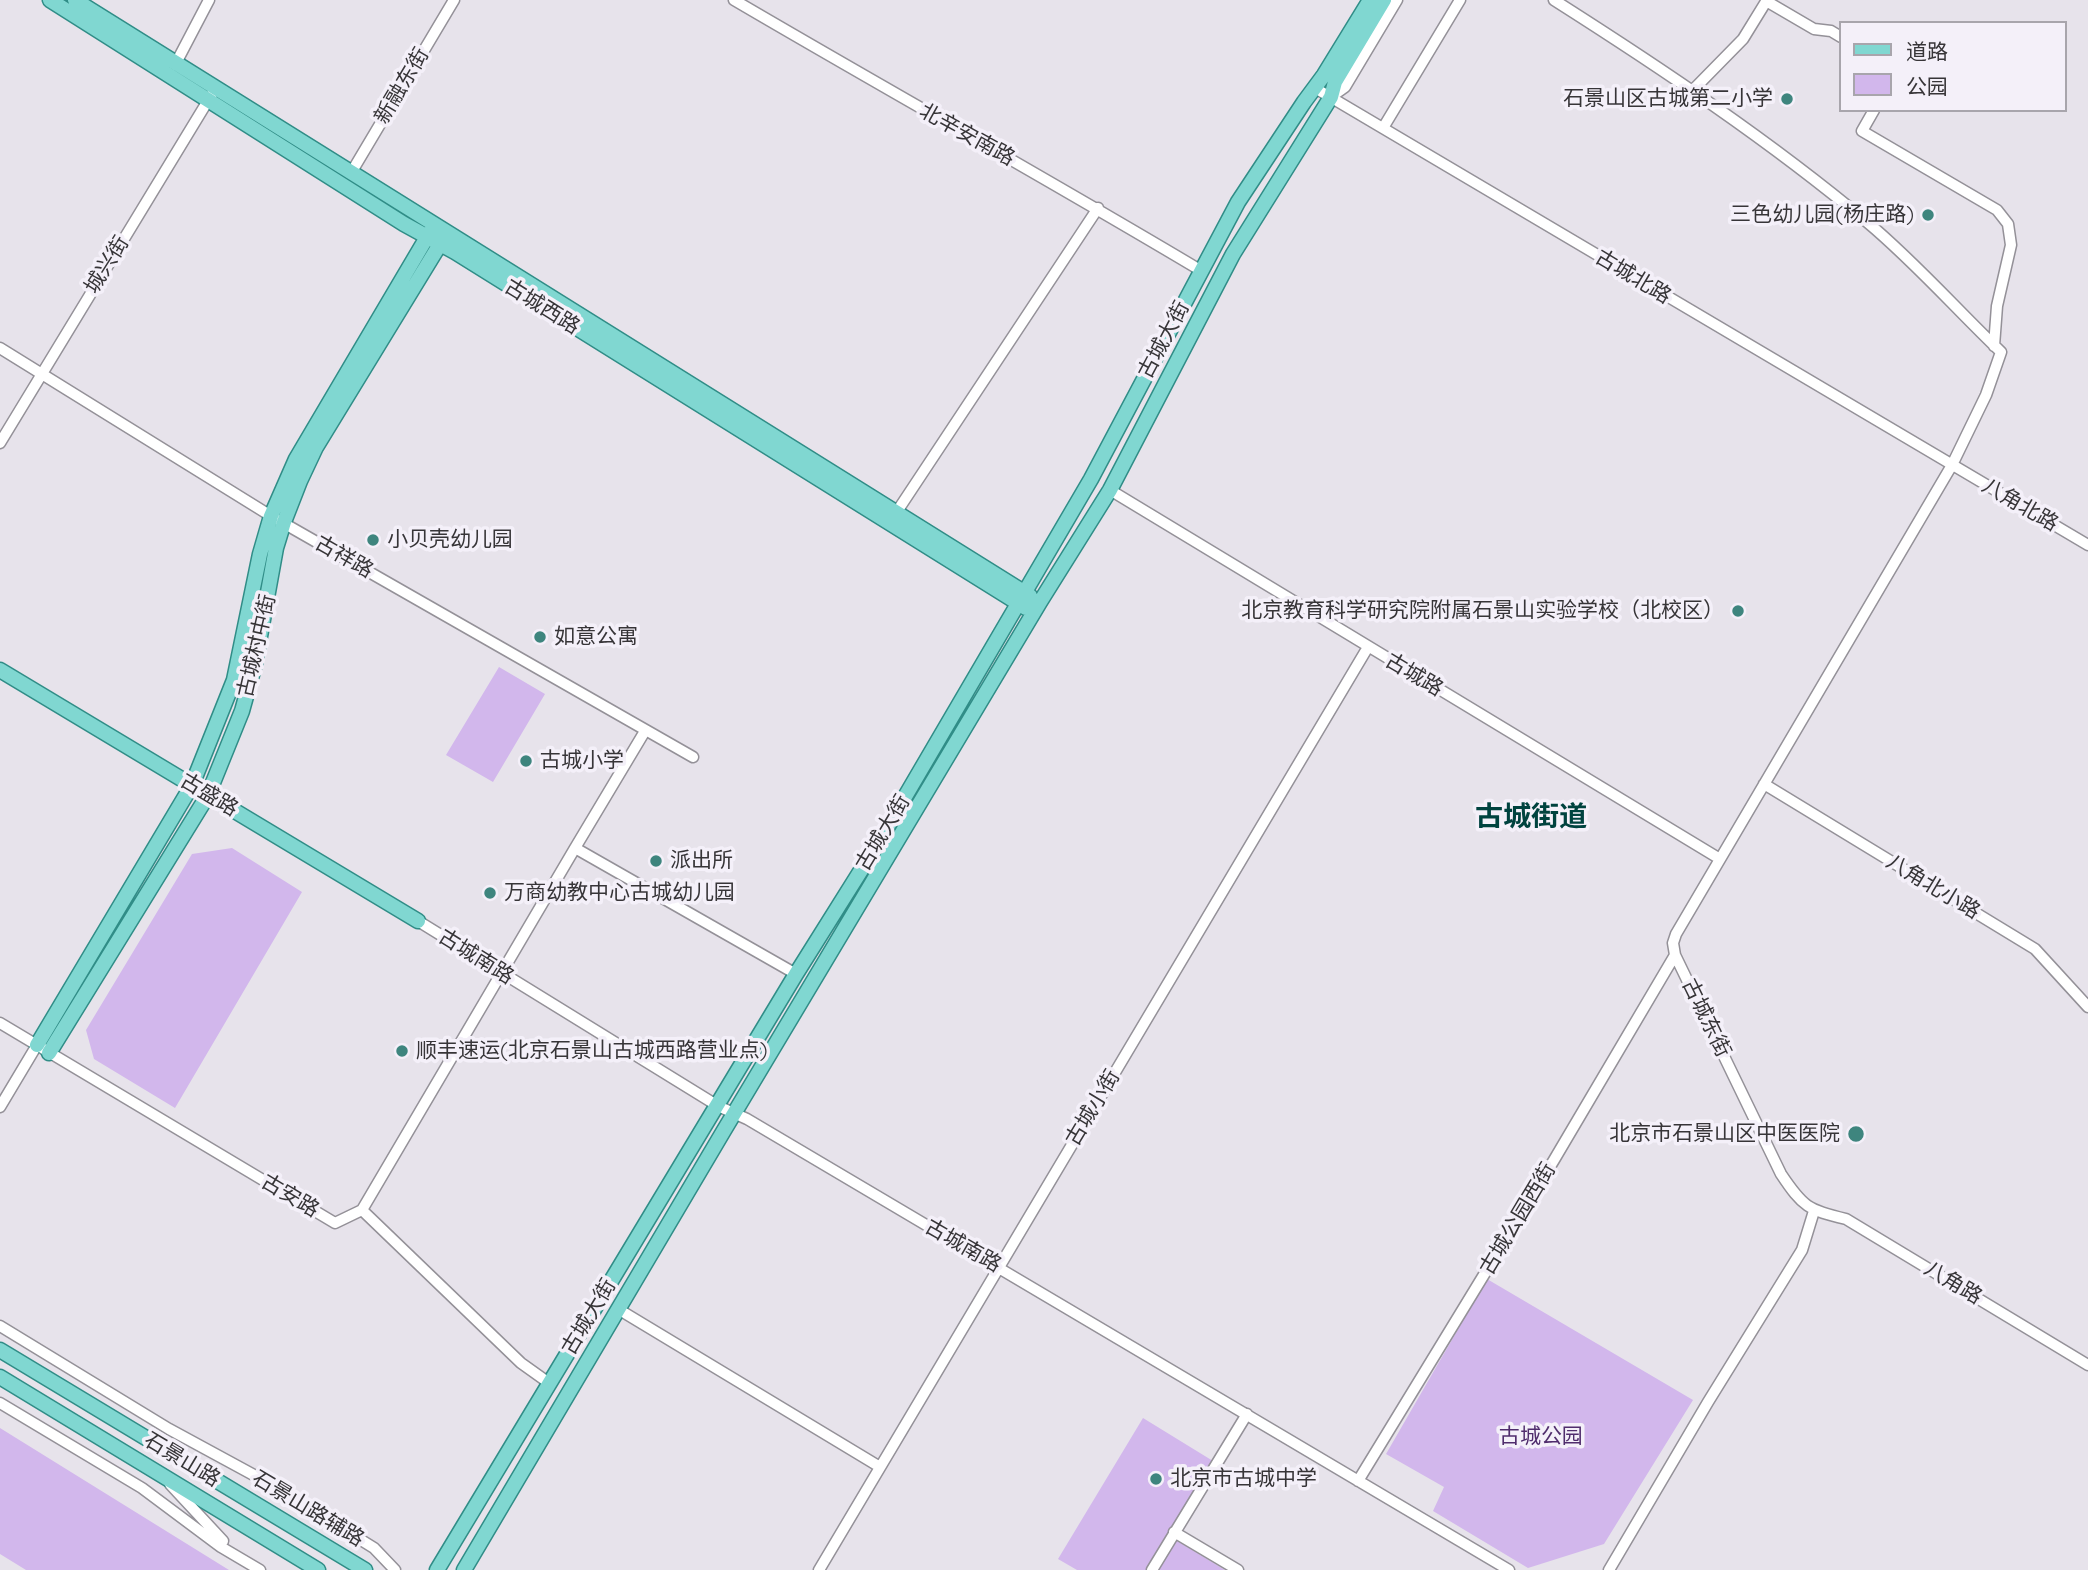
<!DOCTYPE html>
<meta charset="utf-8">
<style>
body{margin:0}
#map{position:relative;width:2088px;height:1570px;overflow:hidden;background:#e7e3eb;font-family:Quicksand,"Noto Sans SC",sans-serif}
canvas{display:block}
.legend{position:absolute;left:1839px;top:21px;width:228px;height:91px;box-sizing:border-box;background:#f4f0f9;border:2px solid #a8a5ac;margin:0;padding:9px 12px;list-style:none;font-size:21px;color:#373538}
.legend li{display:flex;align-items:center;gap:14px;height:35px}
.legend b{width:35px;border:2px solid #a8a5ac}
</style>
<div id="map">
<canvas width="2088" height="1570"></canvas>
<ul class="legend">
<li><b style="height:9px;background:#80d7d1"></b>道路</li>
<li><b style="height:19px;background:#d2b7ec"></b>公园</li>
</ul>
</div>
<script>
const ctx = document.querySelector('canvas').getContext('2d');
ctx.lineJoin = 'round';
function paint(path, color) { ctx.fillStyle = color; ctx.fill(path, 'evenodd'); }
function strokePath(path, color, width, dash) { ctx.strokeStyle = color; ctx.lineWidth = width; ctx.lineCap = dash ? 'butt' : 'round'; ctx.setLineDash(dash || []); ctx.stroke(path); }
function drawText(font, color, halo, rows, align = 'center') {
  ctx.font = font + ' Quicksand,"Noto Sans SC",sans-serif'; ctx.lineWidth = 7; ctx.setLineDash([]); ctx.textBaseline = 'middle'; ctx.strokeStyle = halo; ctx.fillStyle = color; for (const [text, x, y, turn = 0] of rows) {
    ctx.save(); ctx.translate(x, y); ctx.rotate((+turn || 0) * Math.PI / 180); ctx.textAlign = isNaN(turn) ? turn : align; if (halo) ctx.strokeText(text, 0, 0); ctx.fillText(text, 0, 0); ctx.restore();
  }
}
paint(new Path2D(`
 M499,667L545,694L493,782L446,755Z
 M232,848L302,892L175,1108L94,1059L86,1030L192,854Z
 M1487,1279L1693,1400L1604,1544L1528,1568L1433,1511L1444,1487L1386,1454Z
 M1143,1418L1213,1461L1147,1570H1077L1058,1559Z
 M0,1428L229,1570H26L0,1554Z
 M1174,1539L1225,1570H1155Z`), '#d2b7ec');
const minor = new Path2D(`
 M734,0C889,91 1046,178 1200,270
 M1554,0C1661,68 1770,141 1867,222C1915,262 1956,309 2001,352L1986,395L1952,465L1676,934L1673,943L1675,955L1781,1174C1803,1207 1808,1210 1846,1219L2088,1365
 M1766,1L1814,29L1831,31L1841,37
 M176,63L209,0
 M1315,88L2088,545
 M1691,92L1743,39L1767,0
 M1331,97L1345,87L1397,0
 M1874,110L1862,131L1997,210L2008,224L2011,245L1997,306L1994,346
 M1383,128L1460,0
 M351,173L454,0
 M0,348L271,516L693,757
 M0,443L212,94
 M1110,490L1720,859
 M896,513L1098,208
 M645,731L575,848L796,974
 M1764,784L2035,949L2088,1007
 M418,921L718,1106L747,1119L1509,1570
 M0,1023L335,1223L362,1210L521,1363L549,1383
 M0,1107L37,1045
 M362,1210L575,848
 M618,1309L880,1467
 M0,1326L169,1429L274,1486L374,1548L395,1570
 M0,1403L142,1488L221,1547L260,1570
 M1358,1481L1554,1160L1675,955
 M170,1484L223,1541
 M1174,1532L1238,1570
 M819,1570L1368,647
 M1152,1570L1247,1414
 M1609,1570L1708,1402L1802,1250L1814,1211`);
const major = new Path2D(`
 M50,0L404,224L455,252L1026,608
 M75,0L1030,596
 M0,670L418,921
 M37,1045L192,785L234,680L260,554L271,516L296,459L430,232
 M49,1053L208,795L242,711L255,664L276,548L284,522L300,481L316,447L445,236
 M0,1350L365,1570
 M0,1377L318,1570
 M437,1570L796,974L875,848L1091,479L1238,202L1304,102L1324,75L1370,0
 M464,1570L723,1132L1040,602L1110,490L1233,254L1331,97L1335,82L1384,0`);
strokePath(minor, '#949198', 13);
strokePath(major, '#308d87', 17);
strokePath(minor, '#fff', 10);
strokePath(major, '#80d7d1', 14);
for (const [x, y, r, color] of [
 [1787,99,7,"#3e857e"],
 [1928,215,7,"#3e857e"],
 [373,540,7,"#3e857e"],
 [1738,611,7,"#3e857e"],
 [540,637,7,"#3e857e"],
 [526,761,7,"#3e857e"],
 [656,861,7,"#3e857e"],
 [490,893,7,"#3e857e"],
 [402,1051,7,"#3e857e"],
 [1856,1134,9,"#3e857e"],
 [1156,1479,7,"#3e857e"]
]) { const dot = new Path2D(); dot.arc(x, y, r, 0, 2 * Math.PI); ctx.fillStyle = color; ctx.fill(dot); strokePath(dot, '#f4f0f9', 2.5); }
drawText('21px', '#373538', '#f4f0f9', [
 ["新融东街",402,86,-59],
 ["北辛安南路",967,135,29],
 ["城兴街",107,265,-58],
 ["古城北路",1633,277,31],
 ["古城西路",542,307,32],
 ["古城大街",1164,340,-62],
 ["八角北路",2020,505,30],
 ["古祥路",344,557,30],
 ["古城村中街",257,646,-77],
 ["古城路",1414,675,31],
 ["古盛路",209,795,31],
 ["古城大街",883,833,-59],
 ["八角北小路",1933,887,31],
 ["古城南路",476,957,32],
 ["古城东街",1706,1018,64],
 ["古城小街",1093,1108,-59],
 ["古安路",290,1196,31],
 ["古城公园西街",1518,1219,-59],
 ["古城南路",963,1246,30],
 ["八角路",1953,1283,31],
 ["古城大街",589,1317,-59],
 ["石景山路",182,1460,31],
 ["石景山路辅路",308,1509,31]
]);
drawText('21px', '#373538', '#f4f0f9', [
 ["石景山区古城第二小学",1773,99,"right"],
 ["三色幼儿园(杨庄路)",1914,215,"right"],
 ["小贝壳幼儿园",387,540],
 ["北京教育科学研究院附属石景山实验学校（北校区）",1724,611,"right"],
 ["如意公寓",554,637],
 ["古城小学",540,761],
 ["派出所",670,861],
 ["万商幼教中心古城幼儿园",504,893],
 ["顺丰速运(北京石景山古城西路营业点)",416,1051],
 ["北京市石景山区中医医院",1840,1134,"right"],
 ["北京市古城中学",1170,1479]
], 'left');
drawText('21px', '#502d6d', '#f4f0f9', [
 ["古城公园",1541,1437]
]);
drawText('bold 28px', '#00433f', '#f4f0f9', [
 ["古城街道",1531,818]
]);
</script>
